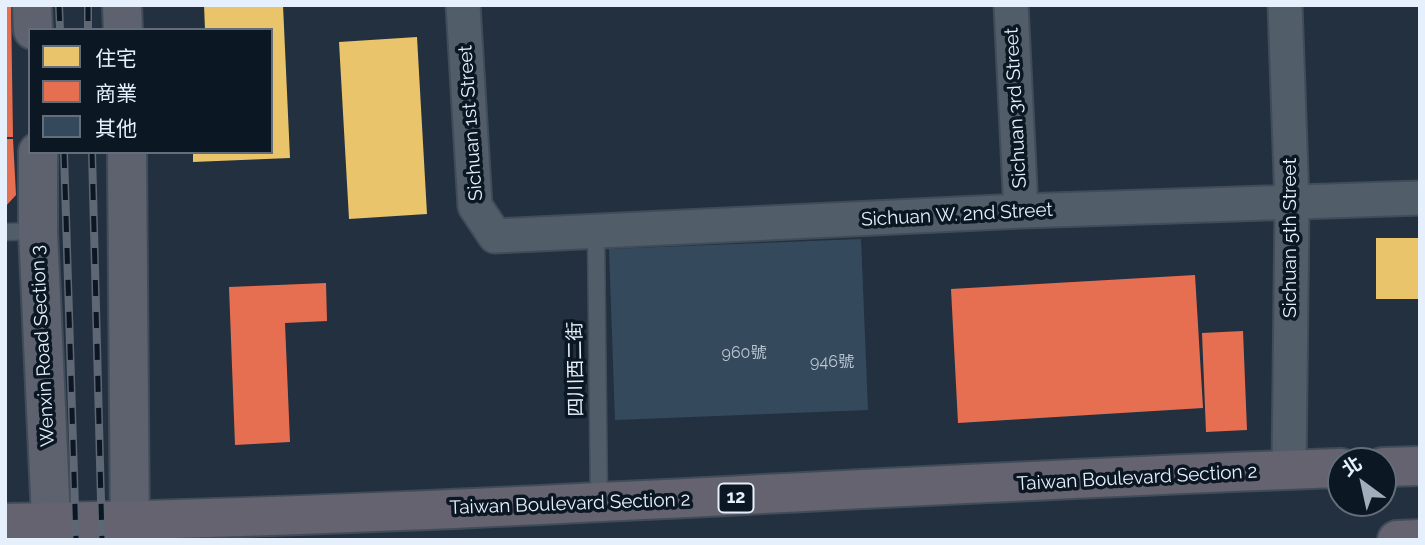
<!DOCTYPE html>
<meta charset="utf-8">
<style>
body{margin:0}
#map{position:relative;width:1425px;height:545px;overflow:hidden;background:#223040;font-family:Raleway,"Noto Sans TC",sans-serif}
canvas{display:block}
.frame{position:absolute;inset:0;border:7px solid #e6f0fc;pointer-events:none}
.legend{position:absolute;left:28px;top:28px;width:245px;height:126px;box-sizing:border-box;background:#0c1724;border:2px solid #636e7a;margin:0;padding:9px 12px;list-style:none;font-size:21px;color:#e6f0fc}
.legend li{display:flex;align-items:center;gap:14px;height:35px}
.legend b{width:35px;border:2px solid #636e7a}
.north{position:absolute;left:1327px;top:447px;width:70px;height:70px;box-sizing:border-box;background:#0c1724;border:2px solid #636e7a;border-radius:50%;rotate:327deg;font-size:19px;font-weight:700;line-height:28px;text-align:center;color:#e6f0fc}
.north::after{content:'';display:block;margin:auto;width:24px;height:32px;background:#a1adba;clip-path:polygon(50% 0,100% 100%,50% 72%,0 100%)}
</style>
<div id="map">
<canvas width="1425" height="545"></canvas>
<div class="frame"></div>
<ul class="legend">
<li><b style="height:19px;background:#e9c46a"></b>住宅</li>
<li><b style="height:19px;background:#e76f51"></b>商業</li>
<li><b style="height:19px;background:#35495c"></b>其他</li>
</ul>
<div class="north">北</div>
</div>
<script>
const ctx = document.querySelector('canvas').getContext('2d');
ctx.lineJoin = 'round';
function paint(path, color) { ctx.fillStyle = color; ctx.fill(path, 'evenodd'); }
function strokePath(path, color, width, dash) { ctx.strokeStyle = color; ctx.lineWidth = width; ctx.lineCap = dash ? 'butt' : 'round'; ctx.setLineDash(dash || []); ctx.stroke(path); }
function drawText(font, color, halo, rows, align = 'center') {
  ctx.font = font + ' Raleway,"Noto Sans TC",sans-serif'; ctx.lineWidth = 7; ctx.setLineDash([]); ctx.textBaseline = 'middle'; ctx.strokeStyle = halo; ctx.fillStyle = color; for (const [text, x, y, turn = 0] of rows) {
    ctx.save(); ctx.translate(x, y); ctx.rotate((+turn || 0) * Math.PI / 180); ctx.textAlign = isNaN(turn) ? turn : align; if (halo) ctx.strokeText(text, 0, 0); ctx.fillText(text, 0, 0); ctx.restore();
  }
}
paint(new Path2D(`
 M204,5H283L290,158L193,162V152H271V30H205Z
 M417,37L427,214L349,219L339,42Z
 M1376,238H1420V299H1376Z`), '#e9c46a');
paint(new Path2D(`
 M5,5H11L13,137H5Z
 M5,139H13L16,195L5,207Z
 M1195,275L1203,408L958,423L951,289Z
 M326,283L327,321L285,323L290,442L235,445L229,287Z
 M1243,331L1247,430L1206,432L1202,333Z`), '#e76f51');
paint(new Path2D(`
 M861,239L868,410L615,420L609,249Z`), '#35495c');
const lane = new Path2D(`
 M5,232L38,231
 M596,232L599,503`);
const street = new Path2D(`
 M463,5L475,206L495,236L1021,211L1420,198
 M1011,5L1021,211
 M1285,5L1292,204L1289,470`);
const secondary = new Path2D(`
 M32,5L33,30
 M122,5L123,30
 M38,152V231L52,540
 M127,152L130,540`);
const primary = new Path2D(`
 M1383,467L1420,466
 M5,523C451,516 896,483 1341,468
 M1397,540L1420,539`);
strokePath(lane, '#414c59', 19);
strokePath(street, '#414c59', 37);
strokePath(secondary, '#414c59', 42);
strokePath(primary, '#414c59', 42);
strokePath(lane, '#525d6a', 16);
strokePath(street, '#525d6a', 33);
strokePath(secondary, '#5e626e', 38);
strokePath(primary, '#64636f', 38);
const rail = new Path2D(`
 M59,5L60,30
 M88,5V30
 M64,152L76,540
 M92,152L102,540`);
strokePath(rail, '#5e6773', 8);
strokePath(rail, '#0c1724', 5, [16]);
drawText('16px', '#bac6d4', null, [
 ["960號",744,353],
 ["946號",832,362]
]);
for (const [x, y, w] of [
 [736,498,35]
]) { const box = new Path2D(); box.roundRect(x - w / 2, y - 14.5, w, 29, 5); ctx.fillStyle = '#0c1724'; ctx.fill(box); strokePath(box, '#e6f0fc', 2); }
drawText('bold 18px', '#e6f0fc', null, [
 ["12",736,498]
]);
drawText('19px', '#e6f0fc', '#0c1724', [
 ["Sichuan 3rd Street",1016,108,-93],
 ["Sichuan 1st Street",471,123,-94],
 ["Sichuan W. 2nd Street",957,215,-3],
 ["Sichuan 5th Street",1290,238,-90],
 ["Wenxin Road Section 3",43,346,-93],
 ["四川西二街",576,369,-91],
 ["Taiwan Boulevard Section 2",1137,478,-3],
 ["Taiwan Boulevard Section 2",570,504,-2]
]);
</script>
